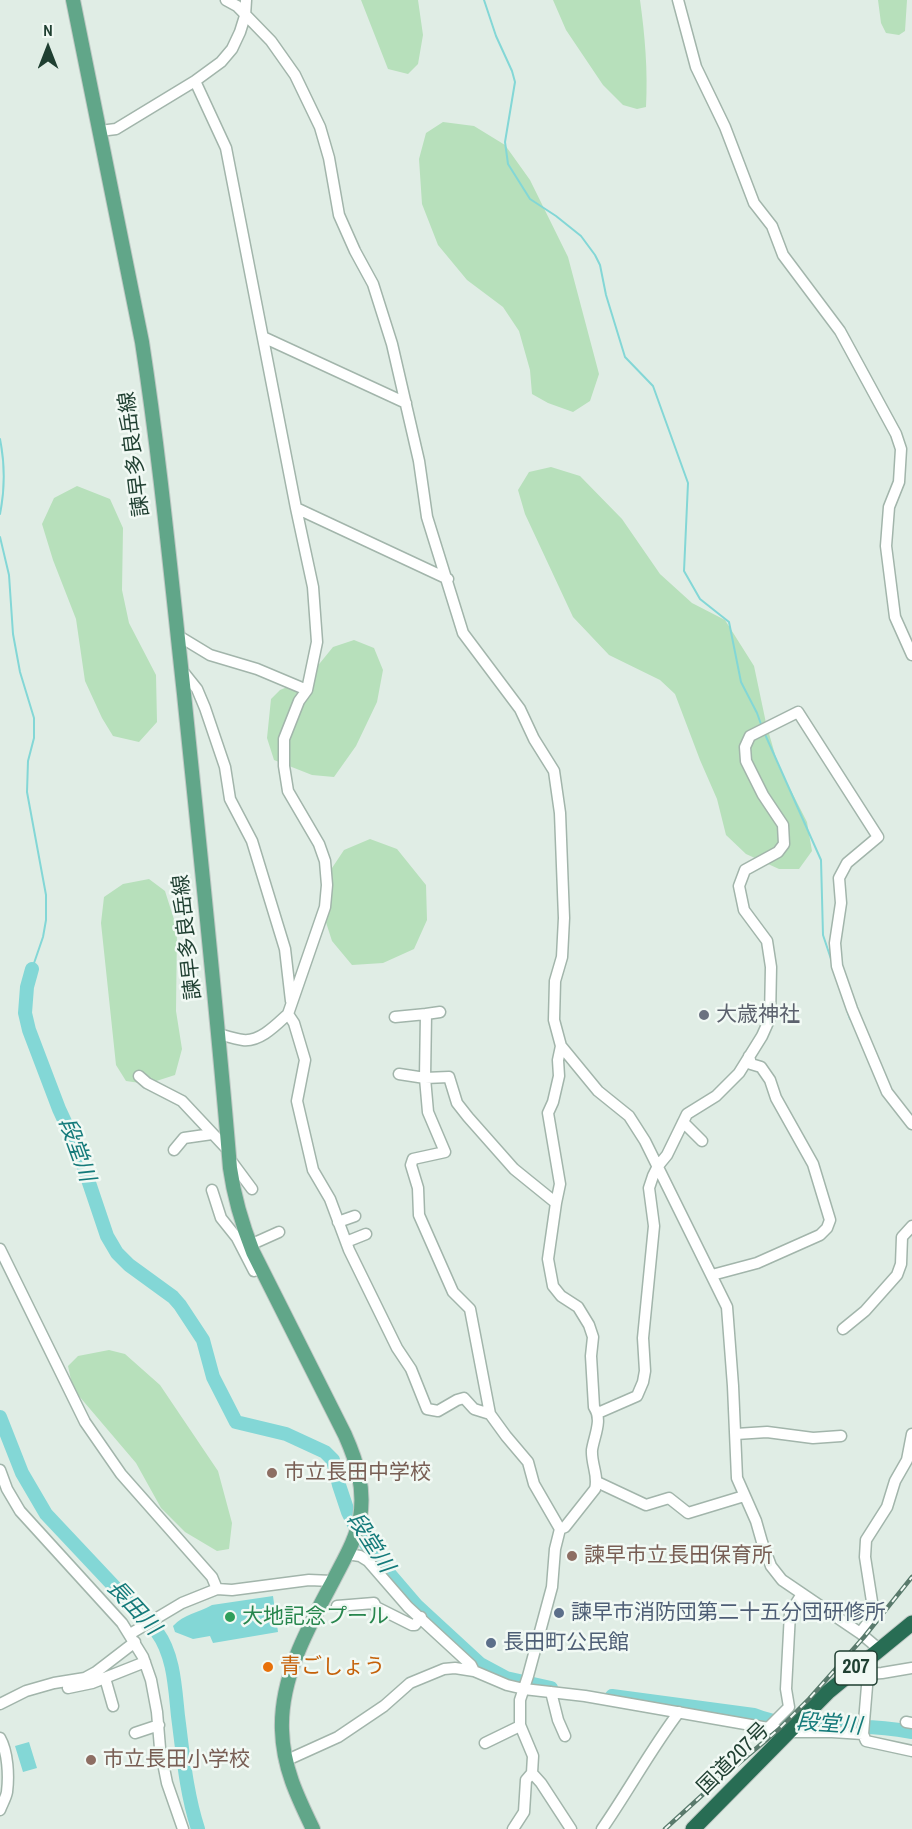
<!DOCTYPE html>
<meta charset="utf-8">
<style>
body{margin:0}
#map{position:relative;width:912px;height:1829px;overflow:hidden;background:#e0ede5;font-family:"Archivo Narrow",sans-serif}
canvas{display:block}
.north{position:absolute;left:18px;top:18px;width:60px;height:60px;-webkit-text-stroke:4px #f1f9f4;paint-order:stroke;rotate:0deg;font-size:16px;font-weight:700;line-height:24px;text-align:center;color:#1f3f31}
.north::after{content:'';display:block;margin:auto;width:21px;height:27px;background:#1f3f31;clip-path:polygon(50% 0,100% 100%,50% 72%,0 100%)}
</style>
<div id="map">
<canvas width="912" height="1829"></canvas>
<div class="north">N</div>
</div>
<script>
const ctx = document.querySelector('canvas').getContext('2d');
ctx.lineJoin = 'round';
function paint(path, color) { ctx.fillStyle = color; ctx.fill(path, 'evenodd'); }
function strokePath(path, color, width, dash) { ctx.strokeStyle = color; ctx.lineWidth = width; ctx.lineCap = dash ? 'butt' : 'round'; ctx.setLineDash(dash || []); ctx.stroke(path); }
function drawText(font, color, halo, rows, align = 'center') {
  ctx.font = font + ' "Archivo Narrow","Noto Sans JP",sans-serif'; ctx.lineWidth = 5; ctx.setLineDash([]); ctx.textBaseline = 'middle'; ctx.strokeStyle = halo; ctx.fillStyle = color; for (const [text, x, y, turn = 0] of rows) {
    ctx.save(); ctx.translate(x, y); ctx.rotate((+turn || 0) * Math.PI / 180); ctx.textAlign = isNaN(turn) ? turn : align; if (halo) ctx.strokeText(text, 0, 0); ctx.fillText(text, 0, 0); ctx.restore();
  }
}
paint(new Path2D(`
 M361,0H418L423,35L418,64L408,74L388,69Z
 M553,0H640C645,36 648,71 646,107L637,109L623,105L603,85L566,30Z
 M878,0H907L905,31L899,35L886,33L881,23Z
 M443,122L474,126L505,145L530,180L568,257L599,374L590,401L573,412L548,403L532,394L530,370L519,331L503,307L467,280L438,245L422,204L419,159L426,133Z
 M551,467L580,476L622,519L660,574L692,603L725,620L754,666L766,723L778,765L807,822L812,851L799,869H779L746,854L726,835L717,799L700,760L675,694L660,680L609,655L573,617L525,514L518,490L529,472Z
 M77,486L110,499L123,528L122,590L129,623L156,675L157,722L139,742L113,736L102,718L85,681L76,619L53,560L42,524L54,498Z
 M354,640L374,648L383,670L377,702L356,746L334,777L312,775L274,760L267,738L271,699L280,690L304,680L320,663L333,647Z
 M370,839L397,849L426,885L427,920L414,949L383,963L352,965L332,941L322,910L326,877L344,850Z
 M149,879L165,891L177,929L176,1011L182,1049L175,1075L147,1084L126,1081L116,1065L101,923L104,897L123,884Z
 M109,1350L125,1354L160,1385L218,1471L232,1523L229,1549L217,1551L185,1532L161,1508L136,1463L73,1389L68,1366L78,1356Z`), '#b7e0bb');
paint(new Path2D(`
 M273,1596L278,1632L213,1643L210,1636L193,1639L175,1632L173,1626C184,1614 198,1613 212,1605Z
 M29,1742L37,1768L23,1772L15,1746Z`), '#83d7d6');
strokePath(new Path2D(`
 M484,0L496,36L512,71L515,82L505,142L508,164L530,199L556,216L581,236L595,255L600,265L606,295L625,357L653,386L688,483L684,571L700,599L729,622L741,682L757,713L762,727
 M0,439C5,464 5,489 0,514
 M0,537L9,575L13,634L20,672L34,718V738L28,761L27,792L46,895V920L43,937L32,969
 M764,732L821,860L823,935L831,959
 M845,1004L850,1019`), '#83d7d6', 2);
strokePath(new Path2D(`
 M32,969L27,987L25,1013L29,1030L59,1109L78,1150L107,1236L117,1253L129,1265L173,1297L180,1305L203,1340L213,1377L236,1422L286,1434L325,1452L333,1460L339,1485L348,1512L359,1534L375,1557L417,1606L480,1664L506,1678L551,1688
 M0,1417L22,1473L46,1514L157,1632C174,1655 175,1688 178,1716C183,1754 186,1792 198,1829
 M612,1696L754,1715C785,1728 827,1725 861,1727C878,1727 895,1729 912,1732`), '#83d7d6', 14);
const minor = new Path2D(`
 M226,0L237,6L271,41L295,75L320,127L329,158L339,215L355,251L373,284L392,344L419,461L427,517L463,633L520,709L534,739L554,771L560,813L564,918L562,957L555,981L554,1020L561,1046L598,1091L629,1116L645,1141L727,1307L733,1386L737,1478L756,1521L762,1542L771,1566L782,1580L860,1633L879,1649
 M678,0L696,67L725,127L754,203L772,226L783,255L840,331L896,434L901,449L899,482L889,507L886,546L895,617L912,655
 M195,81L226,148L296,508L313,587L317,642L307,690L299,701L284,739V766L288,791L319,844L325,861L327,885L325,907L288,1014L294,1023L305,1060L297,1101L313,1170L330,1199L349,1250L397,1348L411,1369L427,1409L438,1411L457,1400L464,1398L474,1409L490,1414
 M100,131L116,129L195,81L221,62L232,49L240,32L245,16L246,0
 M263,337L406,403
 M296,508L448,579
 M177,635L210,655L257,669L307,690
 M181,669L197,689L205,708L225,767L230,799L252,841L285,949L291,1001
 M395,1017L426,1014
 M219,1034C226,1036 235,1039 243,1040C260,1042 276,1025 288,1014
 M399,1074L425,1078L426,1014L440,1012
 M139,1076L147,1083L182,1101L228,1150
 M683,1122L702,1141
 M174,1150L184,1138L212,1134
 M229,1158L252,1189
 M212,1190L221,1218L237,1238L254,1271L262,1269
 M338,1222L355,1216
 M346,1242L366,1234
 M250,1245L279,1232
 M0,1249L85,1422L121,1474L212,1577L217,1589
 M712,1275L757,1263L820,1235L827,1228L830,1220L813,1164L776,1098L770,1080L761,1067L751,1064L749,1056
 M843,1329L865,1311L897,1275L901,1264L902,1237L912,1226
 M598,1413L637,1396L643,1382L645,1371L643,1338L654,1226L649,1188L653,1176L658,1166L667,1155L687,1114L716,1096L739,1073L762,1036L770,1018L771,967L767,941L744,910L739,886L745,870L778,852L784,844L783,825L763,795L746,761L745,747L750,736L798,712L878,837L847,863L839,878L841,903L835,943L837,966L852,1009L887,1092L912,1124
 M736,1434L767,1432L813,1438L841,1436
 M0,1470L7,1489L20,1511L122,1623L143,1657L151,1680L157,1712L160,1748L167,1783L183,1829
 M597,1482L646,1505L669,1498L688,1513L744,1496
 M560,1529L565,1527L595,1489C599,1476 591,1464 592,1450C594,1436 603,1420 594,1407L591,1356L593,1337L589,1325L578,1307L561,1296L553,1286L548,1259L556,1203L560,1184L548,1113L553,1102L559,1076L558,1060L561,1046
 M347,1554L360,1556L368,1561L408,1607L471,1665L474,1671
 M337,1606L374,1603L376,1607L412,1625H415L421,1617
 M860,1633L870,1620L873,1608L865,1557L866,1540L887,1507L895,1481L907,1460L912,1434
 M130,1634L182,1603L217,1589L232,1590L309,1580L332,1581
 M865,1661L868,1674L863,1734L866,1741L912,1751
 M868,1674L882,1673L912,1668
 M105,1678L113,1706
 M68,1688L92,1683L145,1662
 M551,1692L558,1720L565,1736
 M0,1704L26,1691L54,1683L85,1678L96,1672L135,1642
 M906,1722L912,1723
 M767,1729L789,1707L786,1689L790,1613L802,1594
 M135,1733L159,1725
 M0,1738C8,1752 9,1776 7,1792C6,1798 2,1804 0,1810
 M485,1743L520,1726
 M285,1761L338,1737L384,1706L410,1683L444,1669L455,1668L474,1671L507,1685L524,1689L585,1696L791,1732H832L863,1734
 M532,1773L541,1783L571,1829
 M513,1829L524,1812L526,1780L532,1773L533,1756L520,1725V1700L528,1676L552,1587L555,1549L560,1529L534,1484L528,1462L506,1436L490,1414L470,1309L453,1292L419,1215L418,1188L411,1165L413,1159L445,1152L428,1112L425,1078L449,1077L457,1103L468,1117L514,1169L556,1203
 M602,1829C629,1790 651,1749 679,1712`);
const major = new Path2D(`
 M73,0L142,342C160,459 171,576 184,694C200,851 217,1009 230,1168C234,1197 242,1224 253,1252L345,1435C357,1462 365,1488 360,1518C356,1540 343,1561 333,1581C309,1626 280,1677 282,1730C283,1767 297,1796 313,1829`);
const highway = new Path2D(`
 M693,1829L828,1692L912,1623`);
strokePath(minor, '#a2b5ab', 13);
strokePath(major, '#c0c9c5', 16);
strokePath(highway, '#c0c9c5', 17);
strokePath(minor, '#fff', 10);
strokePath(major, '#61a689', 14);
strokePath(highway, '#286d54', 15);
const rail = new Path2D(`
 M665,1829L720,1779L778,1730L809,1699L864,1637L912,1577`);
strokePath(rail, '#597a6c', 4.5);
strokePath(rail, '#f1f9f4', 2, [7]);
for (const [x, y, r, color] of [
 [704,1015,6,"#6b7280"],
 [272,1473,6,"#8d6e63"],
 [572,1556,6,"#8d6e63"],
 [559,1613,6,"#5c6f8a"],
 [230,1617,6,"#2e9e5b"],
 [491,1643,6,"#5c6f8a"],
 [268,1667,6,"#e8710a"],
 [91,1760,6,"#8d6e63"]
]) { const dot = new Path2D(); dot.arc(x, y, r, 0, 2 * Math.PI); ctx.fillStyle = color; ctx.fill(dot); strokePath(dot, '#f1f9f4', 2); }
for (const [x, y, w] of [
 [856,1668,42]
]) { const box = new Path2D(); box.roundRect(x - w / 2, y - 17, w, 34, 4.5); ctx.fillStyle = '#f1f9f4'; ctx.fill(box); strokePath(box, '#1f3f31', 1.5); }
drawText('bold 20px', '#1f3f31', null, [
 ["207",856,1668]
]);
drawText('21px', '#1f3f31', '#f1f9f4', [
 ["諫早多良岳線",135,454,-97],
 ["諫早多良岳線",188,937,-96],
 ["国道207号",734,1759,-45]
]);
drawText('21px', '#5b616d', '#f1f9f4', [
 ["大歳神社",716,1015]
], 'left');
drawText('21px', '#785e54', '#f1f9f4', [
 ["市立長田中学校",284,1473],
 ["諫早市立長田保育所",584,1556],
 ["市立長田小学校",103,1760]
], 'left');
drawText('21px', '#4e5e75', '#f1f9f4', [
 ["諫早市消防団第二十五分団研修所",571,1613],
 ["長田町公民館",503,1643]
], 'left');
drawText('21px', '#27864d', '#f1f9f4', [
 ["大地記念プール",242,1617]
], 'left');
drawText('21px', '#c56008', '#f1f9f4', [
 ["青ごしょう",280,1667]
], 'left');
drawText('italic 22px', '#147a7a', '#f1f9f4', [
 ["段堂川",76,1150,70],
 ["段堂川",370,1543,57],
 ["長田川",133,1608,47],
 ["段堂川",829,1725,4]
]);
</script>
